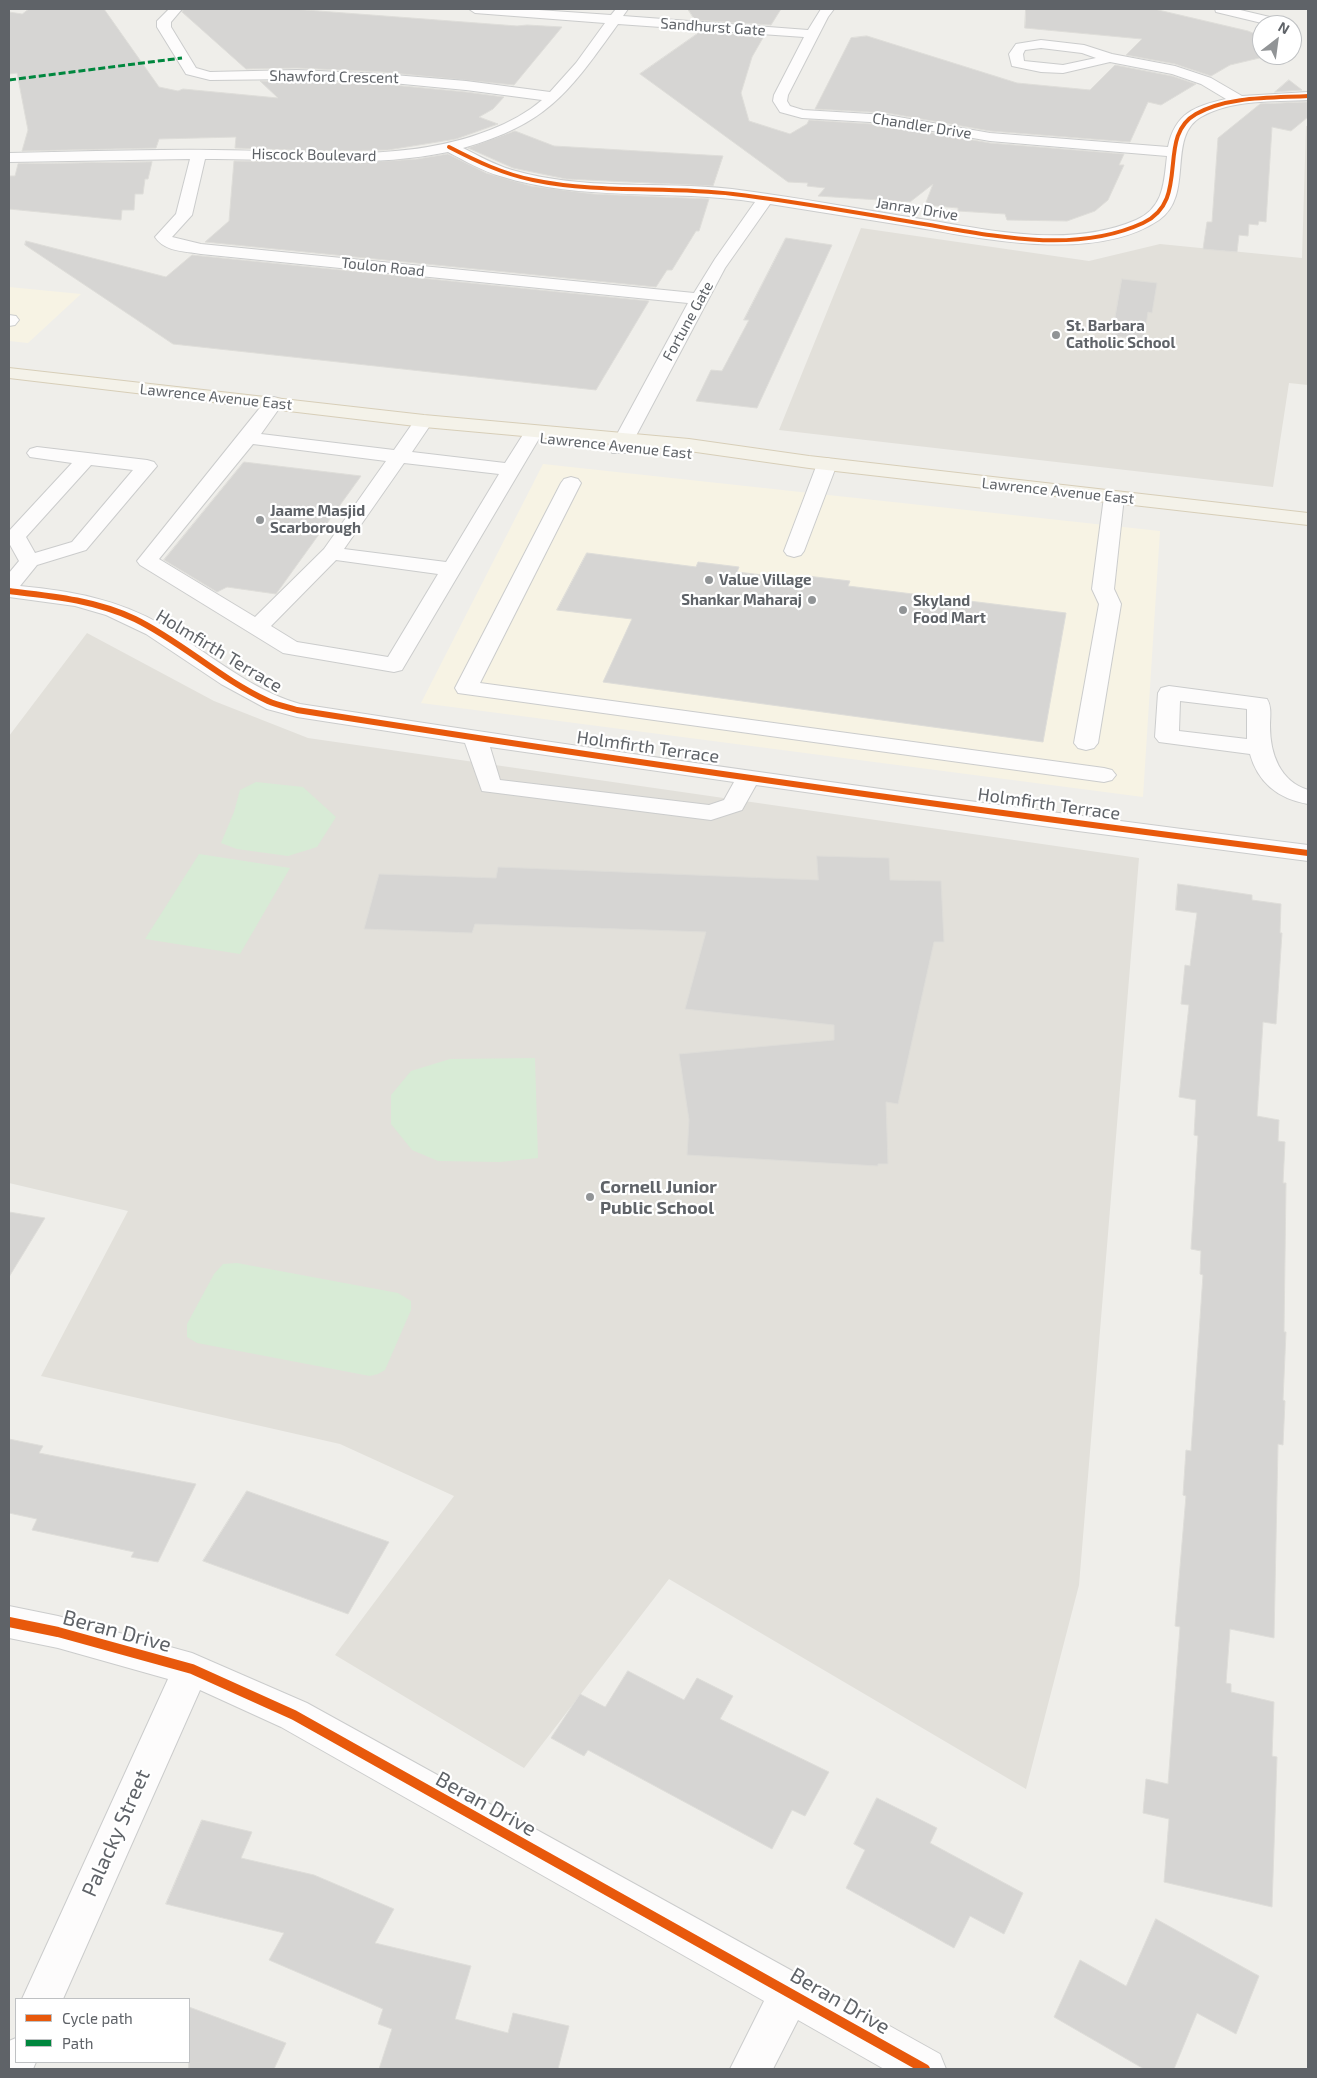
<!DOCTYPE html>
<style>
body{margin:0}
#map{position:relative;width:1317px;height:2078px;overflow:hidden;background:#efeeea;font-family:"Exo 2",sans-serif}
canvas{display:block}
.frame{position:absolute;inset:0;border:10px solid #5f6368;pointer-events:none}
.legend{position:absolute;left:15px;top:1998px;width:175px;height:65px;box-sizing:border-box;background:#fff;border:1px solid #bfc1c3;margin:0;padding:6px 9px;list-style:none;font-size:15px;color:#5f6368}
.legend li{display:flex;align-items:center;gap:10px;height:25px}
.legend b{width:25px;border:1px solid #bfc1c3}
.north{position:absolute;left:1252px;top:15px;width:50px;height:50px;box-sizing:border-box;background:#fff;border:1px solid #bfc1c3;border-radius:50%;rotate:30deg;font-size:14px;font-weight:700;line-height:20px;text-align:center;color:#5f6368}
.north::after{content:'';display:block;margin:auto;width:18px;height:22px;background:#919496;clip-path:polygon(50% 0,100% 100%,50% 72%,0 100%)}
</style>
<div id="map">
<canvas width="1317" height="2078"></canvas>
<div class="frame"></div>
<ul class="legend">
<li><b style="height:6px;background:#e8590c"></b>Cycle path</li>
<li><b style="height:6px;background:#00873e"></b>Path</li>
</ul>
<div class="north">N</div>
</div>
<script>
const ctx = document.querySelector('canvas').getContext('2d');
ctx.lineJoin = 'round';
function paint(path, color) { ctx.fillStyle = color; ctx.fill(path, 'evenodd'); }
function strokePath(path, color, width, dash) { ctx.strokeStyle = color; ctx.lineWidth = width; ctx.lineCap = dash ? 'butt' : 'round'; ctx.setLineDash(dash || []); ctx.stroke(path); }
function drawText(font, color, halo, rows, align = 'center') {
  ctx.font = font + ' "Exo 2",sans-serif'; ctx.lineWidth = 4.5; ctx.setLineDash([]); ctx.textBaseline = 'middle'; ctx.strokeStyle = halo; ctx.fillStyle = color; for (const [text, x, y, turn = 0] of rows) {
    ctx.save(); ctx.translate(x, y); ctx.rotate((+turn || 0) * Math.PI / 180); ctx.textAlign = isNaN(turn) ? turn : align; if (halo) ctx.strokeText(text, 0, 0); ctx.fillText(text, 0, 0); ctx.restore();
  }
}
paint(new Path2D(`
 M9,287L81,294L28,343L9,341Z
 M543,464L1160,531L1143,797L421,703Z`), '#f7f3e4');
paint(new Path2D(`
 M1306,126H1308V385L1289,383L1273,487L779,430L861,228L1089,261L1160,244L1302,258Z
 M87,633L214,701L308,738L1139,858L1079,1585L1026,1789L669,1579L524,1768L335,1655L454,1496L340,1444L41,1376L128,1211L9,1183V736Z`), '#e2e0da');
paint(new Path2D(`
 M256,782L303,787L336,817L317,847L288,856L237,849L221,843L234,812L240,790Z
 M199,854L290,868L240,954L145,939Z
 M535,1058L538,1158L500,1162L438,1161L412,1150L391,1124V1095L411,1071L450,1059Z
 M237,1263L398,1293L411,1301V1310L385,1370L378,1374L370,1376L197,1343L187,1337V1324L214,1274L223,1264Z`), '#d8ebd6');
const building = new Path2D(`
 M29,9H104L159,87L178,91L183,89L278,98L260,81L382,84L466,92L504,97L493,109L479,117L498,124L456,139L388,150L319,151L235,148L236,137L159,139L156,148L22,151L28,130L17,73L9,74V12L22,14Z
 M184,9H292L517,26L527,25L562,27L514,85L382,72L297,68L246,69L182,12Z
 M688,9H781L771,25L695,20Z
 M1026,9H1154L1248,31L1262,37V55H1272L1230,65L1211,76L1175,64L1126,55L1142,39L1025,28Z
 M700,32L764,36L752,57L741,93L749,121L790,134L807,124L809,120L887,125L990,143L1124,154L1119,165H1124L1108,200L1095,211L1067,221L1007,220L1005,214L958,211V208L925,205L933,184L910,202L818,196L825,188L807,186L808,183L788,182L640,74Z
 M867,36L1017,83L1090,90L1115,65L1172,76L1196,84L1161,105L1148,102L1130,142L990,131L887,113L815,109L851,38Z
 M1289,80L1302,90L1275,92Z
 M1308,102V117L1291,131L1272,127L1266,222L1259,221L1258,225L1249,224L1248,236L1239,235L1237,252L1203,249L1207,222H1212L1218,138L1260,104Z
 M515,131L554,146L723,156L713,186L566,179L513,168L468,148Z
 M448,154L486,173L531,186L594,194L709,199L699,231H696L672,270H667L656,287L205,242L229,221L234,161L357,163L417,159Z
 M152,162L148,179H145L143,194H135L134,210H122L121,220L9,209V176H15L18,164Z
 M786,238L832,245L757,408L696,401L711,370L722,371L749,320H744Z
 M26,241L166,277L192,255L649,301L596,390L173,344L25,245Z
 M1122,279L1157,283L1152,313L1148,312L1144,339L1112,336Z
 M244,462L361,476L276,594L227,587L217,592L164,560Z
 M587,553L696,567L698,562L739,567L737,572L805,580L807,576L850,581L848,586L1066,613L1043,742L603,682L632,619L557,610Z
 M817,856L889,858L890,880L941,881L944,942H934L898,1104L886,1102L888,1164H878V1166L687,1155L689,1120L679,1054L834,1040V1025L685,1009L706,932L475,924L472,933L364,929L379,874L496,878L498,867L818,880Z
 M1178,884L1252,895V900L1281,904L1280,933H1282L1276,1024L1263,1022L1257,1116L1279,1120L1278,1141L1285,1142L1283,1183H1286L1284,1332H1286L1283,1400L1285,1401L1283,1445L1278,1444L1274,1638L1230,1629L1226,1683L1231,1684V1692L1274,1702L1272,1756L1277,1757L1272,1907L1164,1882L1169,1819L1143,1813L1146,1779L1168,1784L1180,1627L1175,1626L1186,1496L1183,1495L1186,1450L1191,1451L1203,1275L1200,1274L1201,1251L1191,1249L1198,1136L1194,1135L1196,1100L1179,1097L1189,1005L1181,1004L1185,965L1190,966L1197,913L1176,910Z
 M9,1212L45,1218L9,1277Z
 M9,1439L43,1446L39,1453L196,1484L158,1562L131,1557L134,1552L32,1530L37,1519L9,1513Z
 M247,1491L389,1542L348,1614L203,1561Z
 M628,1671L684,1700L697,1678L733,1696L720,1719L829,1772L805,1816L792,1810L772,1849L588,1750L584,1756L551,1738L580,1694L605,1707Z
 M877,1798L937,1828L930,1843L1023,1893L1004,1934L970,1916L954,1948L846,1888L865,1850L854,1844Z
 M202,1820L252,1832L241,1858L314,1875L394,1909L375,1943L471,1966L455,2019L508,2033L513,2013L569,2026L558,2069H379L392,2029L378,2024L383,2009L269,1960L284,1933L166,1904Z
 M1156,1919L1259,1976L1236,2034L1197,2013L1174,2069H1144L1054,2017L1080,1960L1126,1986Z
 M189,2007L286,2043L274,2069H189Z`);
paint(building, '#d6d5d3');
strokePath(building, '#deddd9', 1);
const minor = new Path2D(`
 M169,9H182L171,22V27L196,68L210,72L297,70L382,74L466,81L550,92L576,63L605,23L475,13L469,9H524L611,15L616,9H628L623,16L808,30L821,9H834L828,17L788,95L787,101L790,106L803,110L887,115L990,133L1168,147C1175,113 1195,106 1226,99L1201,84L1172,74L1110,62L1063,73L1041,72L1012,66L1009,54L1016,44L1041,40L1084,45L1112,54L1175,66L1211,78L1242,96L1308,92V100C1274,102 1232,99 1201,117C1166,137 1195,195 1159,220C1094,264 979,238 908,226C862,219 816,211 770,204L725,268L629,449L626,453H612L609,449L688,303L201,254C184,251 165,252 155,237L176,214L190,159L9,162V153C77,152 145,149 213,150C307,150 401,165 490,130C508,123 527,113 542,100L466,90L382,82L297,79L210,80L186,74L157,27V21ZM618,24L804,37L774,95L773,101L780,112L802,118L887,123L990,141L1167,156C1164,182 1164,208 1136,220C1068,249 991,230 921,219C858,209 795,197 732,189C659,181 583,191 512,170C495,165 479,156 463,148C548,124 569,92 618,24ZM1041,48L1082,53L1096,58L1063,65L1024,61L1023,54L1025,50ZM448,152C465,161 482,171 500,176C582,202 671,189 755,202L715,259L694,293L201,244L172,237L192,215L205,159C288,158 365,169 448,152Z
 M1215,9H1236L1291,22L1293,25H1270L1216,12Z
 M9,315L16,316L19,320L15,325L9,326Z
 M274,397L281,399L283,403L261,434L394,450L417,417H431L433,421L412,452L505,463L524,433H538L540,437L402,670L394,672L283,653L140,565L137,561L267,399ZM253,444L386,461L324,549L255,617L159,559ZM404,463L499,474L446,562L344,549ZM336,560L438,574L388,657L297,642L271,626Z
 M37,447L147,460L154,462L157,466L86,550L37,565L20,586C71,591 118,599 162,625C208,652 248,689 300,704C635,756 971,803 1308,845V861L1078,831L756,785L742,810L711,820L482,791L465,743L297,717L267,709L221,684L146,634L106,615L75,606L9,597V573L19,561L9,543V531L72,463L30,457L27,453L30,449ZM91,465L133,470L72,542L35,553L26,537ZM490,747L734,782L724,800L709,805L500,780Z
 M827,458L834,460L837,464L804,551L801,555L794,557L787,555L784,551L817,464L820,460Z
 M571,477L578,479L581,483L480,683L1104,768L1112,770L1116,775L1112,780L1104,782L458,693L455,688L561,483L564,479Z
 M1114,491L1121,493L1124,497L1114,589L1121,604L1098,743L1094,748L1086,750L1078,748L1074,743L1099,604L1092,589L1104,497L1107,493Z
 M1169,686L1267,699C1272,707 1270,717 1270,726C1270,754 1280,781 1308,790V804C1279,799 1258,783 1250,754L1159,742L1155,737L1158,693L1161,688ZM1180,701L1247,709V739L1179,731Z
 M9,1606L58,1616L192,1653L307,1703L805,1978L807,1980L940,2054L946,2069H884L798,2020L773,2069H730L764,2001L281,1727L200,1690L63,1999H22L168,1679L58,1648L9,1638Z
 M16,2038V2062H36L33,2069H9V2041Z`);
const major = new Path2D(`
 M9,368L424,415L689,439L809,456L1308,513V525L809,468L689,451L424,427L9,378Z`);
strokePath(minor, '#cbcccc', 2);
strokePath(major, '#d7ceb8', 2);
paint(minor, '#fdfcfc');
paint(major, '#f4f2e9');
strokePath(new Path2D(`
 M9,80L182,58`), '#00873e', 3, [7, 3]);
strokePath(new Path2D(`
 M449,147C476,161 503,174 533,180C599,194 667,186 733,194C793,201 852,212 912,222C985,234 1071,256 1143,223C1192,200 1155,137 1196,114C1228,96 1272,98 1308,96`), '#e8590c', 4);
strokePath(new Path2D(`
 M9,591C52,596 95,600 135,619C182,642 220,679 268,701C277,705 287,707 297,710C633,763 970,810 1308,853`), '#e8590c', 6);
strokePath(new Path2D(`
 M9,1622L58,1632L192,1669L294,1715L925,2069`), '#e8590c', 10);
for (const [x, y, r, color] of [
 [1056,335,5,"#919496"],
 [260,520,5,"#919496"],
 [709,580,5,"#919496"],
 [812,600,5,"#919496"],
 [903,610,5,"#919496"],
 [590,1197,5,"#919496"]
]) { const dot = new Path2D(); dot.arc(x, y, r, 0, 2 * Math.PI); ctx.fillStyle = color; ctx.fill(dot); strokePath(dot, '#fff', 2); }
drawText('15px', '#5f6368', '#fff', [
 ["Sandhurst Gate",713,27,4],
 ["Shawford Crescent",334,77,1],
 ["Chandler Drive",922,126,9],
 ["Hiscock Boulevard",314,155,1],
 ["Janray Drive",917,209,9],
 ["Toulon Road",383,267,6],
 ["Fortune Gate",688,321,-61],
 ["Lawrence Avenue East",216,397,6],
 ["Lawrence Avenue East",616,446,6],
 ["Lawrence Avenue East",1058,491,6]
]);
drawText('bold 15px', '#5f6368', '#fff', [
 ["St. Barbara",1066,326],
 ["Catholic School",1066,343],
 ["Jaame Masjid",270,511],
 ["Scarborough",270,528],
 ["Value Village",719,580],
 ["Shankar Maharaj",802,600,"right"],
 ["Skyland",913,601],
 ["Food Mart",913,618]
], 'left');
drawText('18px', '#5f6368', '#fff', [
 ["Holmfirth Terrace",219,651,31],
 ["Holmfirth Terrace",648,747,8],
 ["Holmfirth Terrace",1049,804,8]
]);
drawText('bold 18px', '#5f6368', '#fff', [
 ["Cornell Junior",600,1187],
 ["Public School",600,1208]
], 'left');
drawText('21px', '#5f6368', '#fff', [
 ["Beran Drive",117,1631,15],
 ["Beran Drive",486,1804,29],
 ["Palacky Street",116,1833,-66],
 ["Beran Drive",840,2001,30]
]);
</script>
